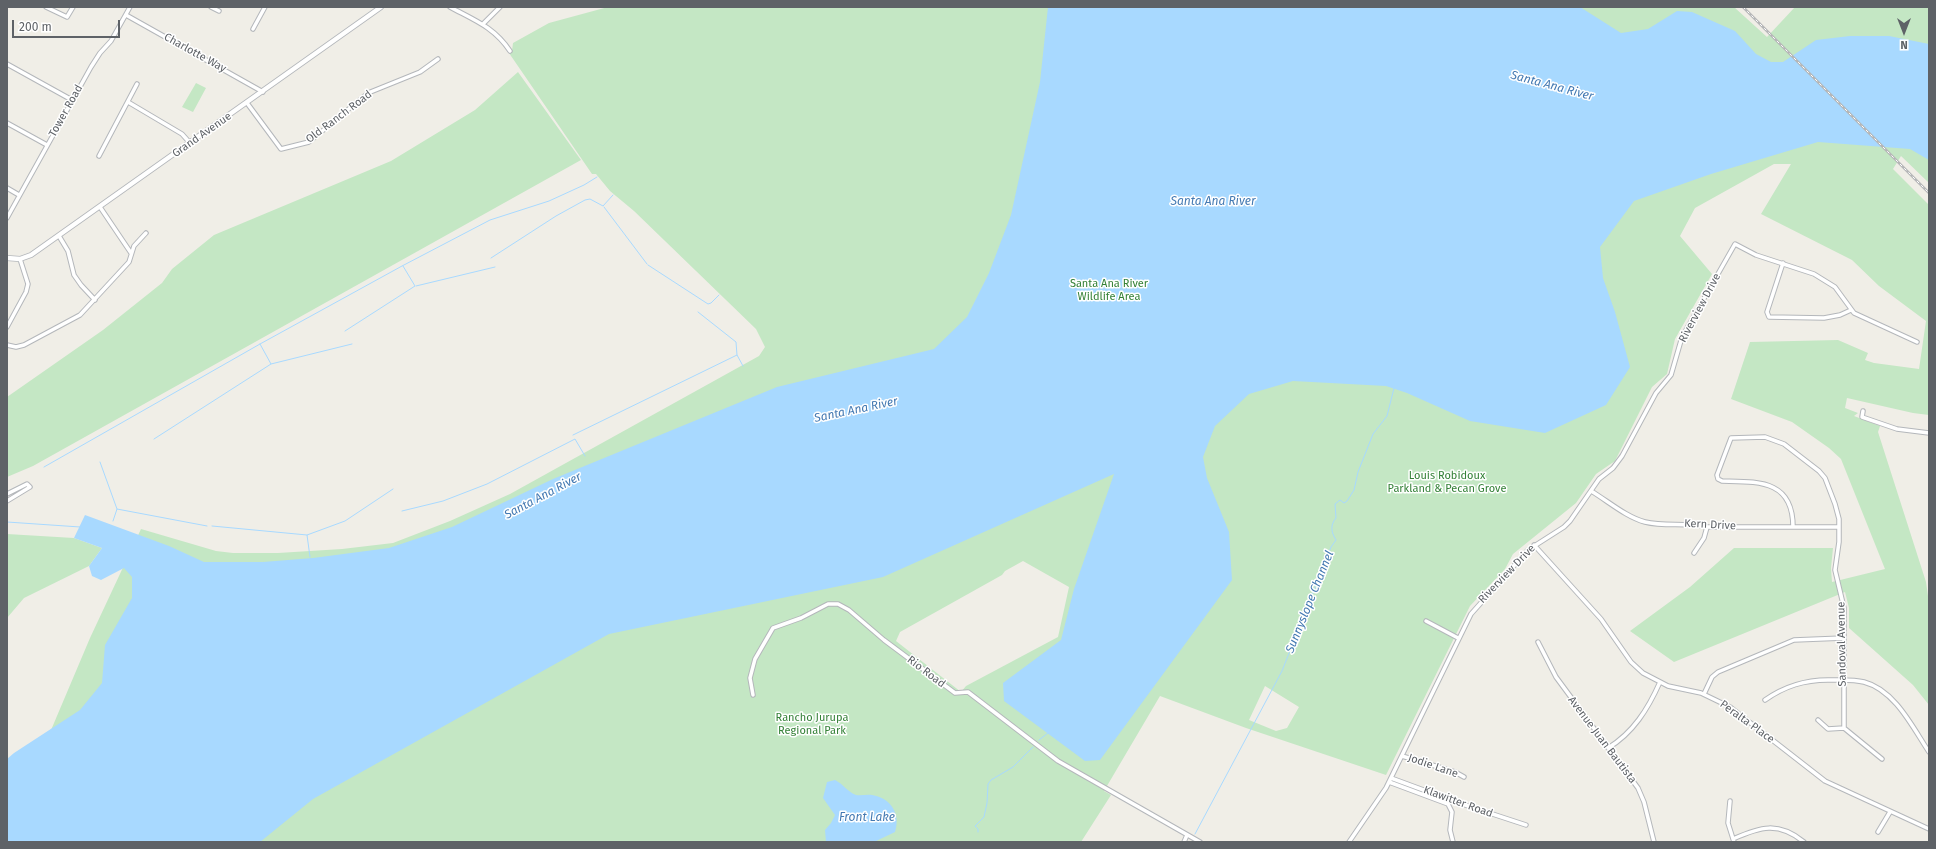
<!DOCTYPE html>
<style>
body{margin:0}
#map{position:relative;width:1936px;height:849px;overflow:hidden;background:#f0eee7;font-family:"Fira Sans",sans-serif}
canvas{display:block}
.frame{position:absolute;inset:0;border:8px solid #5e6267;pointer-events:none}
.north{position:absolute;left:1884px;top:12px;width:40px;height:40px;-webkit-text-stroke:3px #fff;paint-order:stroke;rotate:180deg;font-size:11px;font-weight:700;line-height:16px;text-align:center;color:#5e6267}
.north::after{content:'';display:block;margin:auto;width:14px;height:18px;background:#5e6267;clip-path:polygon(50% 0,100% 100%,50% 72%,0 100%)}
.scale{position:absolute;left:12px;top:20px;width:108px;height:18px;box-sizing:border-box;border:2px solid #5e6267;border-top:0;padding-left:5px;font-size:12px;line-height:14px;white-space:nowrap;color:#5e6267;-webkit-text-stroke:3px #fff;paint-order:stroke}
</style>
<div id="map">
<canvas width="1936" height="849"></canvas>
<div class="frame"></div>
<div class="north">N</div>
<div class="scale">200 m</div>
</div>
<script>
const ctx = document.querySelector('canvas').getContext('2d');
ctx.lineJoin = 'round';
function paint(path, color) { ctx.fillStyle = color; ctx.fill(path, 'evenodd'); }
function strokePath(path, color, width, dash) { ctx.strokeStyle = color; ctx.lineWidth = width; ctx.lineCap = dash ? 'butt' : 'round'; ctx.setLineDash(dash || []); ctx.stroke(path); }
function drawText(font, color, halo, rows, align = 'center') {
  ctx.font = font + ' "Fira Sans",sans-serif'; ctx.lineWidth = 3; ctx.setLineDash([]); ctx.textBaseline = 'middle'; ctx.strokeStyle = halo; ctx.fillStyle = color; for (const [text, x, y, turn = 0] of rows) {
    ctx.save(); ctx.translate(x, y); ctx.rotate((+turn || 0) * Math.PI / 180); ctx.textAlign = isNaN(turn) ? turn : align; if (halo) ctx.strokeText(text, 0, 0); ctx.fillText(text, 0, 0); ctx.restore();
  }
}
paint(new Path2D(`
 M608,7H1734L1767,37L1795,7H1929V183L1901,156L1893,169L1929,205V415L1913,413L1847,398L1845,408L1858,413L1854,416L1880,426L1878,432L1926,582L1929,603V705L1913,685L1849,628V608L1845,592L1674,662L1630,631L1690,587L1734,548H1833L1831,568L1832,582L1885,569L1841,459L1829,448L1792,422L1731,399L1750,342L1838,340L1868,353L1865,360L1874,363L1919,369L1926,321L1879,286L1852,260L1761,214L1791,164H1774L1695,208L1680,236L1712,274L1675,339L1667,374L1652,387L1615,461L1596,474L1576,503L1513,554L1505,569L1470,606L1386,775L1246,728L1160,696L1104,791L1111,795L1081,842H7V834L90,638L141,529L216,551L233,553H278L342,549L393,543L450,521L510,494L759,356L765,347L756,329L634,211L610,191L596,174H592L509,53L512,51L513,43L549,23ZM1023,561L1069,587L1058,637L966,686L961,692L896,641L900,632L1002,575L1005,571ZM1265,686L1299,707L1287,728L1276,731L1249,720Z
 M518,72L581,160L33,466L7,477V397L103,330L162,283L172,269L214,235L391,161L475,110Z
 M196,83L206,88L193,112L182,107Z
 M7,534L74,538L102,548L89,566L24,598L7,618Z`), '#c4e7c4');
paint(new Path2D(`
 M1048,7H1580L1621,33L1648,29L1677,11L1692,12L1735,31L1756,54L1771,62H1783L1816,40L1850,36H1889L1929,44V160L1910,149L1818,142L1711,174L1634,201L1600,247L1603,278L1615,312L1630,367L1606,405L1545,433L1470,421L1407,393L1386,386L1293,381L1249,394L1215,426L1203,457L1207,478L1229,532L1232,580L1100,760L1085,761L1004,701L1003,683L1061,640L1074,589L1114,474L883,577L609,634L313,799L260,842H7V759L14,753L80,710L102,683L105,645L132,598V577L124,568L101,580L92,576L89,566L102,548L74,538L85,515L169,546L204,562H263L313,558L389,548L452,527L553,479L777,387L934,349L967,317L989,273L1011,215L1040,82Z
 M835,780C843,784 848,792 856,795C861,796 867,794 872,795C891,798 901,814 895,832L874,842H826L825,830L831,823L835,815L823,798L827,782Z`), '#a8d9ff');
strokePath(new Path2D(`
 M604,207L647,264
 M491,258L556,216L585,200L590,199L603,206L613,195
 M648,265L708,304L711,303L719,295
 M416,286L495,267
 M698,312L736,342L737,355
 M345,331L415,286L403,266
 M271,364L352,344
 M573,435L737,355L743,366
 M154,439L271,364L260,344
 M100,462L117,509
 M44,467L260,344L402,266L490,220L549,201L584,185L597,177
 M402,511L443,501L487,484L575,439L585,456
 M113,521L117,509L207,526
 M7,522L80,527
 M212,526L307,535
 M310,557L307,535L345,521L393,489
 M1039,740L1048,733
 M978,832V829L975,826L984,817L987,803L988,784L991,780L1013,767L1033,747
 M1195,834L1282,671L1331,547L1336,540C1331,532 1330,525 1336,518L1335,504L1340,500L1344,503L1347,501L1354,490L1358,472L1373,434L1387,416L1394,388
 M1191,842L1192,841`), '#a8d9ff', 1);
const minor = new Path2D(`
 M46,7L67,17L73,7
 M211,7L219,11
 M450,7C474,20 494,27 510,51
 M126,15L263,92
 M483,24L500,7
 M253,29L265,7
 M7,64L72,100
 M128,102L182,134L190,143
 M247,103L281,149L309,142L368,93L420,72L438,59
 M7,123L47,145
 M99,156L137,84
 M7,188L19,195
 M100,207L131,253
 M7,218L91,67L100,53L111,41L130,7
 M59,236L68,251L74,275L81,285L95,300
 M1783,263L1767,312L1769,317L1824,318L1840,315L1851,310
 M7,327L26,292L28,284L20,259
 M7,345L16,347L24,345L80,315L129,262L134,246L146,233
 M1863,411L1862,417L1897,429L1929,433
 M1591,491C1608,501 1626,517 1645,522C1665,527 1686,522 1707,527H1838
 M7,494L27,484L30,487L7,501
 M1793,527C1793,479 1757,482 1722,481L1718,479L1717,475L1731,438L1765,437L1784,444L1819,471L1825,478L1835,504L1839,519V542L1835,570L1844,608V728L1882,759
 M1534,545L1601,619L1631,662L1643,673L1668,686L1701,693L1730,707L1825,781L1929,829
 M1694,553L1704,538L1707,527
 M1426,621L1458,638
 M1538,642L1556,677L1638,788L1644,802L1654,842
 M1704,694L1712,677L1718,672L1794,640L1844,638
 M753,695L750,678L755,659L773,628L801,618L828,604H838L849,610L884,640L955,693L968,692L1058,761L1200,842
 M1765,700C1785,686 1804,680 1828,680C1840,680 1853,679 1864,682C1895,690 1913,728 1929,752
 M1818,720L1828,729L1844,728
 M1608,748C1633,733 1648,709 1660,682
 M1402,756L1455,772L1464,777
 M1391,778L1456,802L1526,825
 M1389,782L1448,804L1452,812L1450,830L1453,842
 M1730,801L1728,823L1734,842
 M1878,832L1890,812
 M1733,839C1760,827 1778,821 1804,842
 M1184,842L1187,835
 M1349,842L1386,788L1471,614L1528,550L1564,527L1570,521L1599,479L1613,468L1622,456L1656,393L1671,375L1682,337L1735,244L1756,255L1814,274L1835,287L1854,313L1917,342`);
const tertiary = new Path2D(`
 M7,258L20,259L31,255L381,7`);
strokePath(minor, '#b4b7bb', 5.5);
strokePath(tertiary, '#b4b7bb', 6);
strokePath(minor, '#fff', 3.5);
strokePath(tertiary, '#fff', 4.5);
const rail = new Path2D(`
 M1743,7L1929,193`);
strokePath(rail, '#b5b6b7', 2.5);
strokePath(rail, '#fff', 1, [3]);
drawText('11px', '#5e6267', '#fff', [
 ["Charlotte Way",195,53,29],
 ["Tower Road",66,111,-61],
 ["Old Ranch Road",339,117,-37],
 ["Grand Avenue",202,135,-35],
 ["Riverview Drive",1700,308,-62],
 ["Kern Drive",1710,525,3],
 ["Riverview Drive",1507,574,-46],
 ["Sandoval Avenue",1842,644,-91],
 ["Rio Road",926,672,37],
 ["Peralta Place",1747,722,36],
 ["Avenue Juan Bautista",1602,740,53],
 ["Jodie Lane",1433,766,19],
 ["Klawitter Road",1458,802,20]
]);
drawText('11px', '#348137', '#fff', [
 ["Santa Ana River",1109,284],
 ["Wildlife Area",1109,297],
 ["Louis Robidoux",1447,476],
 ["Parkland & Pecan Grove",1447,489],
 ["Rancho Jurupa",812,718],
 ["Regional Park",812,731]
]);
drawText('italic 12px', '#4379b2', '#fff', [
 ["Santa Ana River",1552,86,15],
 ["Santa Ana River",1213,202],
 ["Santa Ana River",856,410,-12],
 ["Santa Ana River",543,496,-28],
 ["Sunnyslope Channel",1310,602,-68],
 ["Front Lake",867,818]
]);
</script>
